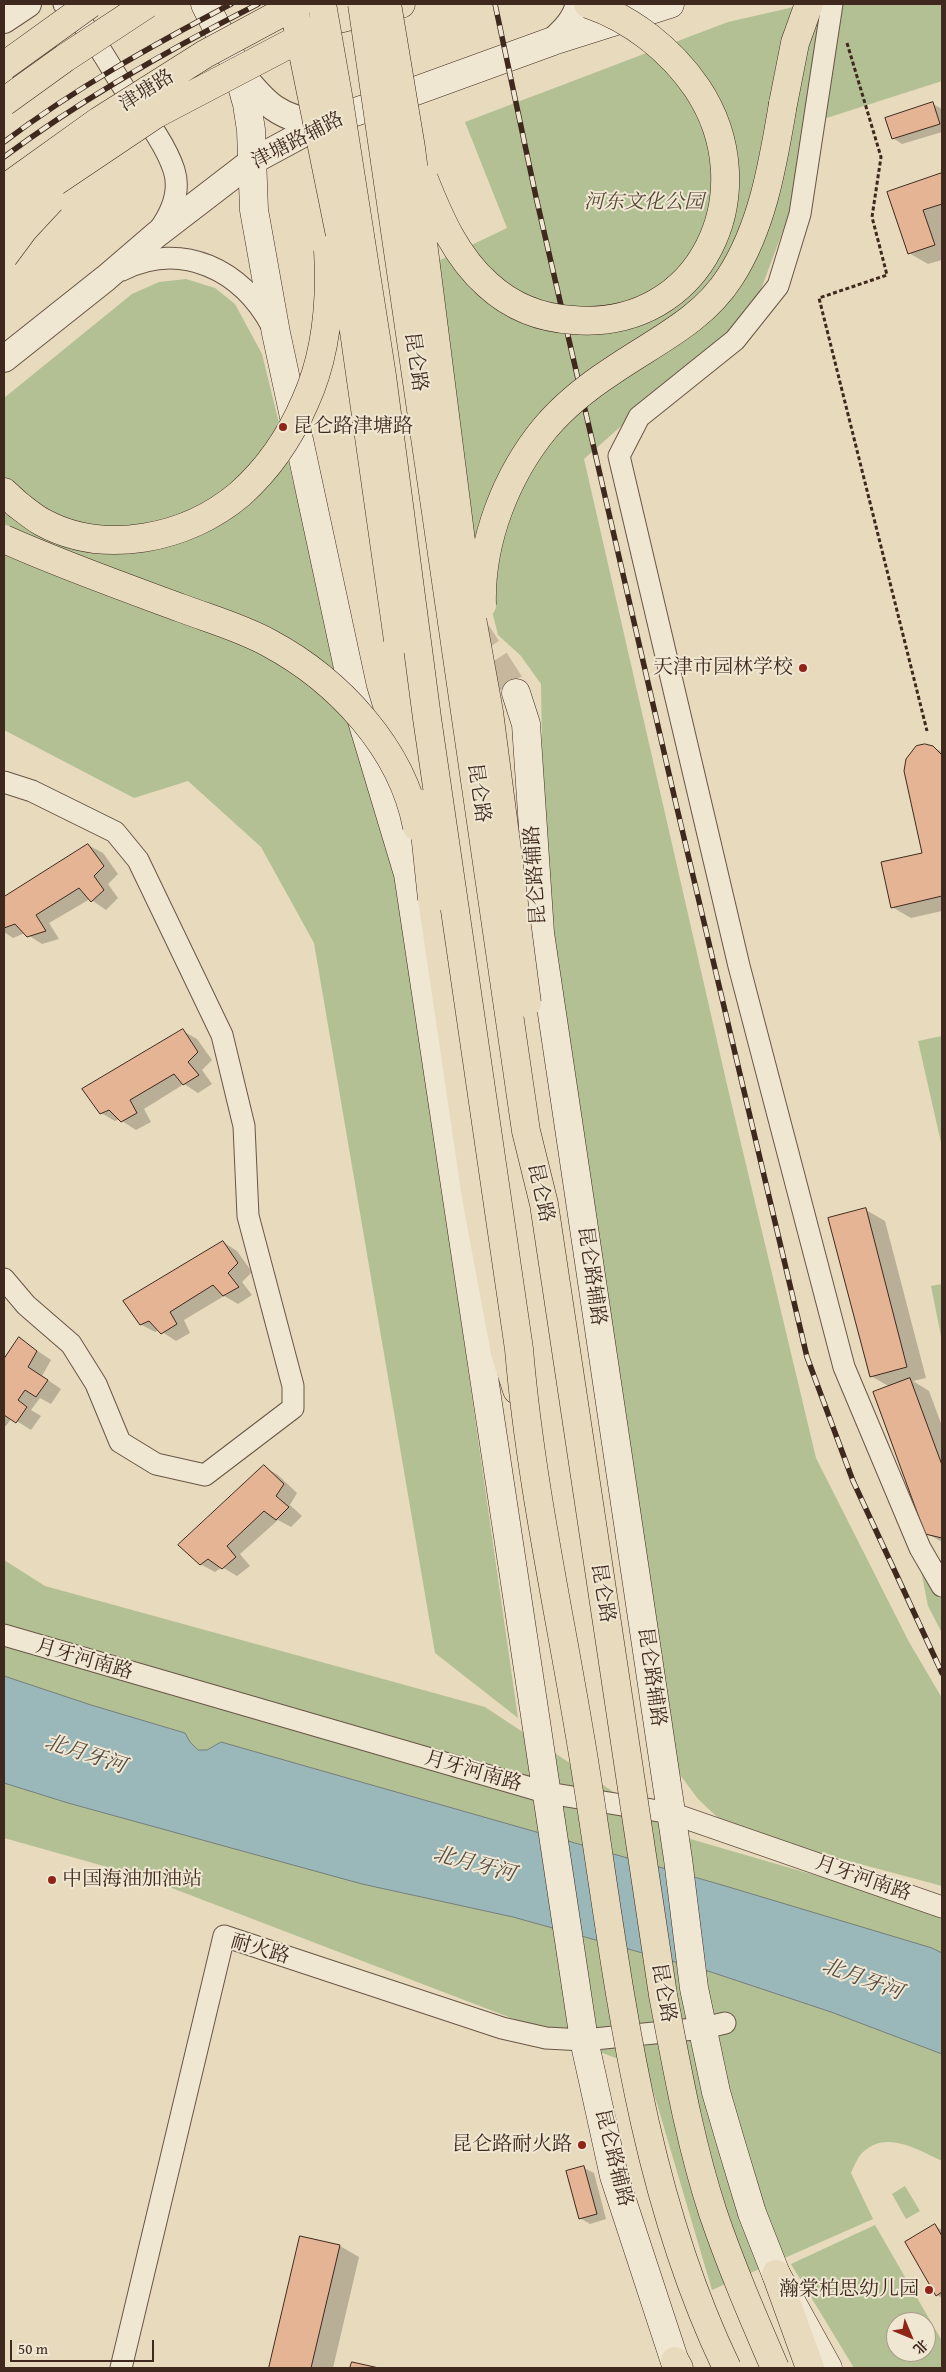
<!DOCTYPE html>
<meta charset="utf-8">
<style>
body{margin:0}
#map{position:relative;width:946px;height:2372px;overflow:hidden;background:#e8dabc;font-family:"Gentium Book Plus","Noto Serif SC",serif}
canvas{display:block}
.frame{position:absolute;inset:0;border:5px solid #3f291f;pointer-events:none}
.north{position:absolute;left:886px;top:2312px;width:50px;height:50px;box-sizing:border-box;background:#f0e7d3;border:1px solid #a99b8b;border-radius:50%;rotate:135deg;font-size:14px;font-weight:700;line-height:20px;text-align:center;color:#3f291f}
.north::after{content:'';display:block;margin:auto;width:18px;height:22px;background:#8f2418;clip-path:polygon(50% 0,100% 100%,50% 72%,0 100%)}
.scale{position:absolute;left:10px;top:2340px;width:144px;height:22px;box-sizing:border-box;border:2px solid #3f291f;border-top:0;padding-left:6px;font-size:15px;line-height:18px;white-space:nowrap;color:#3f291f;-webkit-text-stroke:4px #f0e7d3;paint-order:stroke}
</style>
<div id="map">
<canvas width="946" height="2372"></canvas>
<div class="frame"></div>
<div class="north">北</div>
<div class="scale">50 m</div>
</div>
<script>
const ctx = document.querySelector('canvas').getContext('2d');
ctx.lineJoin = 'round';
function paint(path, color) { ctx.fillStyle = color; ctx.fill(path, 'evenodd'); }
function strokePath(path, color, width, dash) { ctx.strokeStyle = color; ctx.lineWidth = width; ctx.lineCap = dash ? 'butt' : 'round'; ctx.setLineDash(dash || []); ctx.stroke(path); }
function drawText(font, color, halo, rows, align = 'center') {
  ctx.font = font + ' "Gentium Book Plus","Noto Serif SC",serif'; ctx.lineWidth = 4; ctx.setLineDash([]); ctx.textBaseline = 'middle'; ctx.strokeStyle = halo; ctx.fillStyle = color; for (const [text, x, y, turn = 0] of rows) {
    ctx.save(); ctx.translate(x, y); ctx.rotate((+turn || 0) * Math.PI / 180); ctx.textAlign = isNaN(turn) ? turn : align; if (halo) ctx.strokeText(text, 0, 0); ctx.fillText(text, 0, 0); ctx.restore();
  }
}
paint(new Path2D(`
 M807,4H942V81L811,123L800,185L760,292L740,321L584,459L728,1089L816,1458L909,1642L942,1698V1886L730,1829L698,1799L669,1760L544,862L541,684L521,656L498,635L472,530L436,262L507,228L465,122L728,22Z
 M186,279L215,288L235,304L262,354L336,655L389,848L409,958L518,1718L435,1653L314,943L261,847L188,781L134,798L4,730V398L132,294L159,282Z
 M942,1036V1147L918,1041Z
 M942,1284V1341L931,1286Z
 M917,1550L942,1561V1633L928,1606Z
 M4,1560L45,1586L485,1707L680,1836L942,1912V2161C918,2150 886,2129 862,2153C857,2158 854,2167 851,2173L873,2219L712,2290L647,2070L143,1877L4,1838Z
 M905,2186L920,2211L906,2219L892,2194Z
 M875,2225L942,2341V2368H854L791,2264ZM896,2322H926V2352H896Z`), '#b2c094');
const water = new Path2D(`
 M4,1676L91,1705L185,1733L190,1742L198,1750H207L221,1742L722,1885L932,1948L942,1953V2054L831,2012L711,1972L513,1917L362,1884L68,1803L4,1783Z`);
paint(water, '#9ab8b9');
strokePath(water, '#767f7b', 1);
paint(new Path2D(`
 M933,104L942,109V132L902,144L893,138Z
 M942,174V260L928,264L909,253L889,193Z
 M933,747L942,752V911L911,918L892,907L924,854Z
 M88,845L103,853L118,874L108,884L118,898L106,910L90,899L49,923L59,939L42,944L25,933L13,938L4,932V898Z
 M183,1031L197,1039L212,1060L202,1070L212,1084L198,1093L184,1084L144,1109L151,1122L136,1130L119,1119L115,1121L101,1113Z
 M866,1210L885,1221L926,1378L913,1381L929,1391L942,1426V1542L926,1533L890,1387L871,1376Z
 M223,1242L237,1251L252,1272L242,1282L252,1295L238,1304L224,1296L184,1320L190,1333L176,1341L159,1330L155,1332L140,1324Z
 M20,1339L51,1360L42,1376L61,1389L51,1404L40,1398L31,1410L41,1416L31,1430L12,1418L4,1428V1361Z
 M264,1467L278,1475L297,1493L290,1505L302,1516L291,1527L278,1520L240,1554L250,1566L237,1576L222,1567L215,1572L200,1564Z
 M584,2168L594,2173L606,2219L590,2224L580,2218Z
 M935,2226L942,2230V2298L937,2295Z
 M301,2237L340,2246L359,2257L333,2368H271Z`), '#0003');
const building = new Path2D(`
 M933,102L940,124L892,139L885,118Z
 M942,173V204L923,210L935,245L908,254L887,192Z
 M925,744L933,746L942,755V896L891,908L881,862L922,853L904,771L906,759L916,746Z
 M88,844L104,866L94,876L104,890L91,902L79,888L36,915L46,931L27,937L15,924L4,928V897Z
 M183,1029L198,1052L188,1062L199,1075L183,1085L174,1074L130,1100L137,1113L121,1122L109,1110L100,1114L82,1089Z
 M866,1208L907,1367L870,1377L828,1218Z
 M223,1241L238,1263L228,1273L239,1287L223,1296L213,1285L170,1312L177,1324L161,1334L149,1321L140,1325L123,1301Z
 M19,1337L37,1351L28,1367L48,1380L36,1397L25,1390L18,1400L27,1407L16,1423L4,1415V1359Z
 M910,1378L942,1465V1538L925,1534L873,1392Z
 M264,1465L284,1484L276,1496L289,1507L276,1520L264,1511L227,1546L236,1557L222,1569L208,1559L200,1565L178,1545Z
 M584,2166L597,2214L579,2219L566,2171Z
 M935,2224L942,2236V2292L936,2296L905,2242Z
 M300,2236L340,2245L311,2368H269Z
 M352,2362L379,2368H350Z`);
paint(building, '#e4b495');
strokePath(building, '#3f291f', 1);
strokePath(new Path2D(`
 M472,625L516,693`), '#c6b79d', 28, [28, 14]);
const minor = new Path2D(`
 M64,4C89,26 106,60 124,88C140,111 165,142 174,170C181,192 172,212 159,230
 M832,4L800,214L778,286L735,340L639,417L619,456L739,966L844,1367L920,1548L942,1586
 M122,270C182,240 242,270 272,326
 M4,782L32,791L115,832L138,860L222,1035L244,1126L248,1216L293,1386V1408L205,1475L156,1464L120,1442L96,1384L71,1344L26,1305L4,1279
 M4,1635L548,1793L671,1813L942,1907
 M121,2368L224,1936L502,2028L546,2038L584,2040L704,2028L725,2023`);
const tertiary = new Path2D(`
 M4,20L28,4
 M553,41C565,30 575,20 579,4
 M237,68C262,101 281,123 325,122
 M4,359L106,278L156,235L251,162L325,122`);
const secondary = new Path2D(`
 M205,4L237,68L247,104L251,130L254,210L276,333L353,691L408,874L584,2040L614,2176L677,2368
 M325,122L385,102L553,41L670,4
 M516,693L526,724L540,933L678,1859L694,1988L716,2092L730,2140L752,2213L776,2274L828,2368`);
const trunk = new Path2D(`
 M339,19L401,4
 M783,104L795,43L809,4
 M4,492L17,504
 M432,899L476,1197L505,1353L517,1390
 M776,2274L810,2368
 M675,2361L679,2368`);
strokePath(minor, '#695546', 23);
strokePath(tertiary, '#695546', 28);
strokePath(secondary, '#3f291f', 29);
strokePath(trunk, '#3f291f', 29);
strokePath(new Path2D(`
 M847,43L881,157L872,217L887,275L819,298L927,731`), '#3f291f', 3, [4, 2.5]);
strokePath(minor, '#f0e7d3', 21);
strokePath(tertiary, '#f0e7d3', 26);
strokePath(secondary, '#f0e7d3', 28);
strokePath(trunk, '#e8dabc', 28);
const rail = new Path2D(`
 M495,4L536,197L676,804L807,1357L853,1481L942,1673
 M4,142C74,89 153,45 231,4
 M4,157C83,98 170,49 258,4`);
strokePath(rail, '#3f291f', 5.5);
strokePath(rail, '#f0e7d3', 4, [11]);
const trunkBridge = new Path2D(`
 M293,4L341,240L398,640
 M322,4L339,101L382,376L427,718L519,1349C531,1491 564,1632 586,1773C618,1974 638,2183 727,2368
 M362,4L526,1131L544,1204L663,1995C677,2068 690,2143 713,2213C731,2266 753,2317 775,2368
 M387,4L411,148L468,596L489,712L527,1003
 M4,66L90,4
 M4,102L65,58L147,4
 M424,179C439,217 456,257 488,285C512,307 540,318 573,320C702,331 766,191 697,88C671,50 632,19 588,4
 M4,189L99,121L205,54L298,4
 M4,219L40,192L156,114L316,30
 M4,256L24,229L51,200
 M17,504C25,510 33,517 42,522C104,556 187,539 240,494C268,469 290,437 305,402C326,356 331,300 328,250
 M4,539C62,565 121,586 181,608C210,619 242,628 269,643C338,680 402,748 417,827
 M482,605C480,542 506,475 546,427C564,406 589,386 612,371C654,342 702,321 730,277C763,226 773,163 783,104
 M422,804L432,899`);
strokePath(trunkBridge, '#3f291f', 29, []);
strokePath(trunkBridge, '#e8dabc', 28);
for (const [x, y, r, color] of [
 [283,427,5,"#8f2418"],
 [803,668,5,"#8f2418"],
 [52,1880,5,"#8f2418"],
 [582,2145,5,"#8f2418"],
 [929,2290,5,"#8f2418"]
]) { const dot = new Path2D(); dot.arc(x, y, r, 0, 2 * Math.PI); ctx.fillStyle = color; ctx.fill(dot); strokePath(dot, '#f0e7d3', 2); }
drawText('20px', '#3f291f', '#f0e7d3', [
 ["津塘路",147,91,-32],
 ["津塘路辅路",298,141,-27],
 ["昆仑路",415,362,82],
 ["昆仑路",478,793,82],
 ["昆仑路辅路",536,875,-94],
 ["昆仑路",540,1193,78],
 ["昆仑路辅路",591,1276,82],
 ["昆仑路",602,1593,81],
 ["月牙河南路",84,1660,16],
 ["昆仑路辅路",651,1677,82],
 ["月牙河南路",473,1772,16],
 ["月牙河南路",863,1879,19],
 ["耐火路",260,1950,16],
 ["昆仑路",663,1993,80],
 ["昆仑路辅路",613,2158,76]
]);
drawText('italic 20px', '#564736', '#f0e7d3', [
 ["河东文化公园",644,203]
]);
drawText('20px', '#3f291f', '#f0e7d3', [
 ["昆仑路津塘路",293,427,"left"],
 ["天津市园林学校",793,668],
 ["中国海油加油站",62,1880,"left"],
 ["昆仑路耐火路",572,2145],
 ["瀚棠柏思幼儿园",919,2290]
], 'right');
drawText('italic 21px', '#564d46', '#f0e7d3', [
 ["北月牙河",85,1755,18],
 ["北月牙河",474,1865,15],
 ["北月牙河",862,1980,20]
]);
</script>
